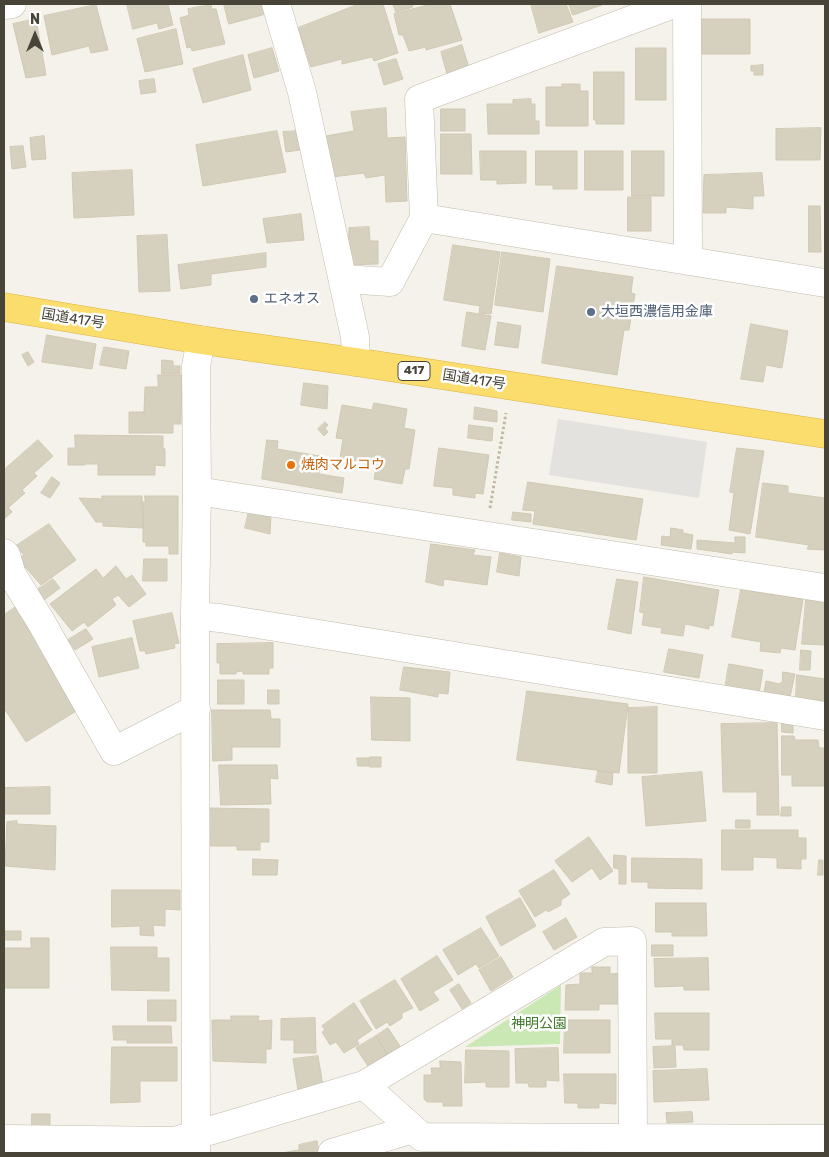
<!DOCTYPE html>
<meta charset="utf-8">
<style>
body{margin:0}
#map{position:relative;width:829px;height:1157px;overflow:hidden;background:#f4f2ea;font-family:Rubik,sans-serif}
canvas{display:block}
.frame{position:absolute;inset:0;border:5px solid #484438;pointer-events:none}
.north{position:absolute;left:10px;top:10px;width:50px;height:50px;-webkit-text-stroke:4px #fff;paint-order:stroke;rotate:0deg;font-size:14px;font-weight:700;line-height:20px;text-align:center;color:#484438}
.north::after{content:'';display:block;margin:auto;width:18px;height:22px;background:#484438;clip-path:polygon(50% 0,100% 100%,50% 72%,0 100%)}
</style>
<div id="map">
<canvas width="829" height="1157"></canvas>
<div class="frame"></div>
<div class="north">N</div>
</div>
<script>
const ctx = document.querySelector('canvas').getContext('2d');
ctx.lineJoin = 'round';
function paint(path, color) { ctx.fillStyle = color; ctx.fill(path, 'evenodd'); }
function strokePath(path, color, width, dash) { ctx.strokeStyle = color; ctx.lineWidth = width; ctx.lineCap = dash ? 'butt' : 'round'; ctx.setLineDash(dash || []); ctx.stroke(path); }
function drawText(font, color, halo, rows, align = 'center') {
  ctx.font = font + ' Rubik,"Noto Sans JP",sans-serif'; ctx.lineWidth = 5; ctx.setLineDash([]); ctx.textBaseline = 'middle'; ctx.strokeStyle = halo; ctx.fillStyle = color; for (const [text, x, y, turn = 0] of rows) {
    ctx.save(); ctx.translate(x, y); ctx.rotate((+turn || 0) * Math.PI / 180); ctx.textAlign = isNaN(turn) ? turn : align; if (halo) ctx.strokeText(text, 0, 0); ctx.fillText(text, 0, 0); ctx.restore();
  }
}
paint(new Path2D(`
 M561,985L560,1044L465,1047Z`), '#cae8b3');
paint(new Path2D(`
 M558,419L707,442L699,498L549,475Z`), '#e3e2de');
const building = new Path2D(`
 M127,4H168L173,25L159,29L157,23L133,29Z
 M224,4H263L266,14L229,24Z
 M359,4H383L398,53L374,61L372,57L342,64V59L311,67L298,28Z
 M393,4H412L413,7L396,12Z
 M432,4H450L462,40L426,50V47L409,51L403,35H399L394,14Z
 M531,4H566L573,22L539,33Z
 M569,4H602V5L573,15Z
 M96,5L108,50L91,53L89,46L52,55L44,16Z
 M211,5L212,9H216L225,44L192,51L191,47L187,48L180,18L189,15L188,9Z
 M36,19L46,75L26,78L13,24Z
 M702,19H750V54H702Z
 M176,29L183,64L145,72L137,39Z
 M462,45L469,68L447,74L441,52Z
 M272,48L279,71L254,78L248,55Z
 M636,48H666V100H636Z
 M243,55L251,90L203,103L193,69Z
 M396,59L403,79L384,85L378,64Z
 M763,65V75H754V71H751V66Z
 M594,72H624V124H596V120H594Z
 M154,79L156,92L141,94L139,81Z
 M562,84H580V91H588V126H546V87H562Z
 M531,99V104H535V121H539V134H488L487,104H513V100Z
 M386,108L387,138L405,137L407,201L386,202L385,175L366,178L364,173L332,177L326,136L354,131L351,112Z
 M441,109H465V131H441Z
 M821,128L820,160H776V129Z
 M277,131L286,172L203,186L196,145Z
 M298,131L300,150L286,152L283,132Z
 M441,134H471L472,174H441Z
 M44,136L46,159L32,160L30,138Z
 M23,146L26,167L12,169L10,147Z
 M480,151H526V183L497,184V180H481Z
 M536,151H577V189H553V185H536Z
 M585,151H623V190H585Z
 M632,151H664V196H632Z
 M132,170L134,215L74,218L72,173Z
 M762,173L764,196H753V209L726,207V213H703L704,175Z
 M628,197H651V231H628Z
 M809,206H820L821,252H809Z
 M301,214L304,240L267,243L263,219Z
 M369,227L370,241H378V264L348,265L349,228Z
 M167,235L170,291L139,292L137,236Z
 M453,245L500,252L491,314L479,313L480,306L444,300Z
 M502,252L550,259L543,312L495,305Z
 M266,253V267L211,274V285L181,289L178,265Z
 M557,266L633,277L631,293L635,294L629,330H624L617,375L542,363Z
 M467,312L491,316L485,350L462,346Z
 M498,322L521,326L518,348L495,345Z
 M751,324L788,331L782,368L766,365L763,382L741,379Z
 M47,335L96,344L92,369L42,362Z
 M104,347L129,351L126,369L100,365Z
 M28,352L34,362L28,366L22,355Z
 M162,360L173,361V366H180V374H162Z
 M158,375H182L181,424H173V433H129V412H144L145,387H158Z
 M304,383L328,386L327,409L301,405Z
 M374,403L407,409L404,428L415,430L409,469H405L402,484L374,479L377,464L340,458L343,439L336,438L342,405L372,410Z
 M475,407L497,411V422L474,419Z
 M325,422L328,425L325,428L328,432L324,436L318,429Z
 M469,425L493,428L492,441L468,438Z
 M75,435L163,436V448L165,449V466L155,465V475H98V464H85V465H68V448H75Z
 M38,440L53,456L34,473L37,476L22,490L25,493L9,507L4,501V470Z
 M267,440L278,441L277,449L320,456L319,474L344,478L342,493L262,479Z
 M439,448L489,455L483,494L475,493V498L453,495V488L434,486Z
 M737,448L764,451L750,534L729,530L734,493L730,492Z
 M52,477L60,483L50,498L41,493Z
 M528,482L643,499L636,540L533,524L535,511L523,510Z
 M763,483L788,486V493L825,498V550L807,549L809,545L756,537Z
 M102,496H142L143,528L103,526V522H96L79,498L102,499Z
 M145,496H178V554H169V546H146V542H143V502H145Z
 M4,502L12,512L4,519Z
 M249,511L271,515L270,534L245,528Z
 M513,512L531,514V522L512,520Z
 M49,524L76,560L41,585L18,559L24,555L16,546Z
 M671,528L683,530V533L693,535L691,549L661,545L662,536L670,537Z
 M735,537H745V553L732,552V554L697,549V540L735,543Z
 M431,544L475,550L473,555L491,557L487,585L444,579L443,586L426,582Z
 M500,553L521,557L519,576L497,572Z
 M144,559H167V581H143Z
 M116,566L126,579L132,575L146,594L129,607L118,595L112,599L116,605L88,627L84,622L72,631L50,604L96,569L103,578Z
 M644,577L719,590L713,626L709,625V629L685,624L683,636L661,633L662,628L642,625L644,613L640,612Z
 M53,579L60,588L44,600L37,590Z
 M617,579L638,582L631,634L608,629Z
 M741,590L803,599L795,650L781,648L780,653L760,651L761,642L732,637Z
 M806,600L825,601V645L802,644Z
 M16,607L81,708L26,742L4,708V615Z
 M172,613L179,643L174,644L175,648L146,654L145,651H140L133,621Z
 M86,629L93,639L75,650L68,640Z
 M132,638L139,668L99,677L92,647Z
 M273,643V668H269V674H243V671L236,672V674H220V663H217V644Z
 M669,649L703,655L699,678L664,672Z
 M801,650L811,651L810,670H800Z
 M729,664L763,670L759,694L725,689Z
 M404,667L450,672L448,694L438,693V697L400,690Z
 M783,672L795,674L790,697L764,693L766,681L779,684L782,682Z
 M797,675L825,679V701L796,697Z
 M218,680H244V704H218Z
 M268,690H279V704H268Z
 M527,691L628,704L619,773L517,760Z
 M371,697L410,698V741L372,740Z
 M657,707V773H628V708Z
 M212,710H270L271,719H280V747H232V760L213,761Z
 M777,723L779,815H757V792H723L721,724Z
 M782,723L793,724V733L782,732Z
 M782,736H794L795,740H818L819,748H825V786H792V775H782Z
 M370,757H381V767H370Z
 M357,758H369V766H358Z
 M219,765H277L278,779L270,778L271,804L221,805Z
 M598,771L613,773L612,785L596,782Z
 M702,772L706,821L646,826L642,777Z
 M50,787V814H4V788Z
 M782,807H791V816H781Z
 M210,808L269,809V842H260V850H237V846H211Z
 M736,820H750V828H736Z
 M17,821V824L56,826L55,870L5,866L7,822Z
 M722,830H798V838H806V859H801V869L777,868V858L753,857V870H722Z
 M589,837L613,871L600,880L592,868L572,882L555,861Z
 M614,855L626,856V884H619V869L614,868Z
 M632,858L702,859V889L648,888V882H632Z
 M253,859L278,860L277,875H253Z
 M819,860H823V875H818Z
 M554,870L570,894L561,900V905L548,912L546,910L535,917L519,891Z
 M112,890H180V910L165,909V926L153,925L154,936L140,935V926L112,927Z
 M520,898L536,926L501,946L486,917Z
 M656,903H706L707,936H672V932H656Z
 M566,918L577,937L554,950L543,932Z
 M481,928L499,956L479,968L476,964L458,975L443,950Z
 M4,931H21V940H4Z
 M31,938H49V988H4V948H31Z
 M652,945H673V956H652Z
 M111,947H157V958H169V991L112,990Z
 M437,956L453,980L433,992L439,1000L420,1011L401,979Z
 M501,957L513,977L491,991L479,970Z
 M708,958L709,990H684V986L655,987L654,959Z
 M592,967H610V974L622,973V1004H599V1010H565L566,985L580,984V973H592Z
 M395,980L413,1008L402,1013V1018L390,1026L387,1022L376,1029L360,1001Z
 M459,984L471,1003L462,1009L450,990Z
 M148,1000H176V1021H148Z
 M354,1003L372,1030L357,1040L359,1044L344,1053L336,1042L330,1045L322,1032L325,1030L322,1026Z
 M655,1013H709V1050H684L683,1045H672V1039H656Z
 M231,1016H259L258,1021L272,1020L271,1049H266V1063L213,1061L212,1020H231Z
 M315,1018L316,1053H294V1040H281V1019Z
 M565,1020H610V1053H564Z
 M113,1026H171L172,1043H127V1040H114Z
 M388,1028L400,1046L387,1054L376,1036Z
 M376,1036L387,1054L368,1066L356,1048Z
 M675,1046L676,1067L654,1068L653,1047Z
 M112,1047H177V1081H140V1102L111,1103Z
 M558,1048L559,1081L546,1080V1087H529L528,1083H516L515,1049Z
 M466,1050L509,1051V1087H486V1082L465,1083Z
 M318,1056L323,1086L298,1090L293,1059Z
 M440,1061L461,1062L462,1106H443V1102H427L424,1099V1075H432L431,1068H440Z
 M707,1069L709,1100L654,1102L653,1071Z
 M564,1074H616V1104L599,1103V1108H578V1103H565Z
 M692,1112L693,1122L667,1123L666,1113Z
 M32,1114H50V1126H32Z
 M317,1141L319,1153H281L299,1150V1145Z`);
paint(building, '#d6d0bf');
strokePath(building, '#d1c8b2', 1);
const minor = new Path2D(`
 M276,4L302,92L355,337L356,362
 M687,4L688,261
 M4,5L12,4
 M424,218L419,99L674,4
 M343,279L390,282L424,218L825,283
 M197,491L825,588
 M4,553L6,555L12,575L40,620L114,751L196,709
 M195,616L220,618L825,716
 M364,1085L604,942L632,941L633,1138
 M4,1139L175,1141L364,1085L422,1137L825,1139
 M196,1151L195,616L197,491L196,366L201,340
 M332,1153L413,1129`);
const highway = new Path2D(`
 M4,307L201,340L356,362L825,434`);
strokePath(minor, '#c0bbac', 29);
strokePath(highway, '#dbb33d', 29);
strokePath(new Path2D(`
 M490,508L506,413`), '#c1b99e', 3, [2.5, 2.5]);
strokePath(minor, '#fff', 28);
strokePath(highway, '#fbdd6e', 28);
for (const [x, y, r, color] of [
 [254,299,5,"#5c6f8a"],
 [591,312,5,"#5c6f8a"],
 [291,465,5,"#e8710a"]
]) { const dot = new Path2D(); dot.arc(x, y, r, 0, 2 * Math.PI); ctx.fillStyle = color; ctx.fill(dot); strokePath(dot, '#fff', 2); }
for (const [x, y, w] of [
 [414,371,32]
]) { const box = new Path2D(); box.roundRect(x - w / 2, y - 9.5, w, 19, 4); ctx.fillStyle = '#fff'; ctx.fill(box); strokePath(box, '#484438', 1); }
drawText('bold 12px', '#484438', null, [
 ["417",414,371]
]);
drawText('14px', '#4e5e75', '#fff', [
 ["エネオス",264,299],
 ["大垣西濃信用金庫",601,312]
], 'left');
drawText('14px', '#484438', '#fff', [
 ["国道417号",73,319,9],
 ["国道417号",474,380,9]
]);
drawText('14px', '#c56008', '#fff', [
 ["焼肉マルコウ",301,465]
], 'left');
drawText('14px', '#407a2b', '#fff', [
 ["神明公園",539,1024]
]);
</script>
